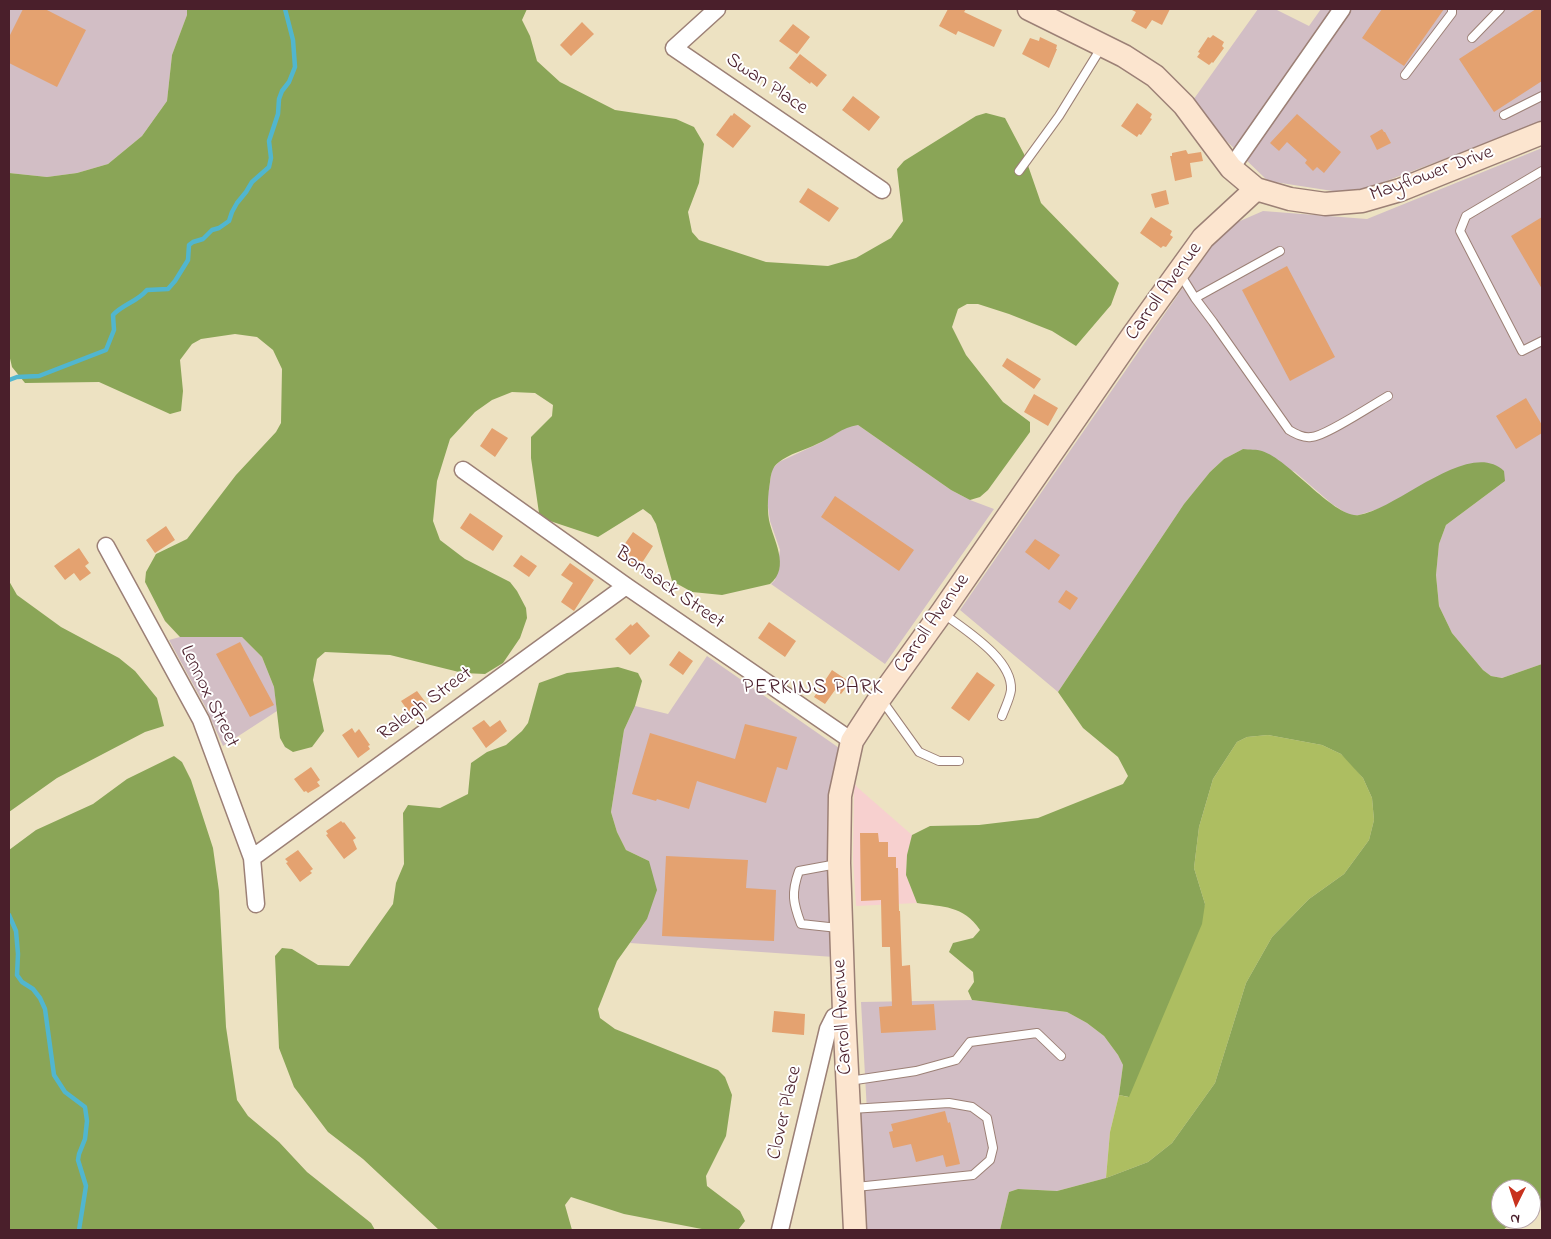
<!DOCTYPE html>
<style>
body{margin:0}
#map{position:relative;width:1551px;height:1239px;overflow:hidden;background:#ede2c2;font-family:"Indie Flower",sans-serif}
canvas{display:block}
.frame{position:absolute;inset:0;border:10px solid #4a1f2b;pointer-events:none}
.north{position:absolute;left:1491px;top:1179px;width:50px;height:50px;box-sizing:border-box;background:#fff;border:1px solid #b7a5aa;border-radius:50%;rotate:184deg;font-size:14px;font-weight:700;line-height:20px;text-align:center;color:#4a1f2b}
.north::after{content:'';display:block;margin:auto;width:18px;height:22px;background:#c8321e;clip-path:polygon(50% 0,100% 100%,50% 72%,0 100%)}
</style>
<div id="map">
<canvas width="1551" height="1239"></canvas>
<div class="frame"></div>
<div class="north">N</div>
</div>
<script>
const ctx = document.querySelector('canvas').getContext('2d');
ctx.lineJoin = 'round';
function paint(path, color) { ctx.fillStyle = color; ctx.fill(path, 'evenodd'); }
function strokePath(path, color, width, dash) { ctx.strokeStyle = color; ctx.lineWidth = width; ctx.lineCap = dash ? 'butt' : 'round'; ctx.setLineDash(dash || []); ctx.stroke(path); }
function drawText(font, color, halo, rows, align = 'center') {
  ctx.font = font + ' "Indie Flower",sans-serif'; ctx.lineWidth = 4; ctx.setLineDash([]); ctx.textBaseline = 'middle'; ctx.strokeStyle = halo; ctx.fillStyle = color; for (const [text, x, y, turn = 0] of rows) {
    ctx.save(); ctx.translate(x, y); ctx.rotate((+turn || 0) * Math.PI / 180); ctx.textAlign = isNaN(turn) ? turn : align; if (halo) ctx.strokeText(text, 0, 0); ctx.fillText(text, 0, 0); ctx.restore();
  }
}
paint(new Path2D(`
 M854,782L857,787L912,835L907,855L906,875L917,903L856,906L853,859Z`), '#f7d0cf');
paint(new Path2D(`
 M9,9H187V15L172,55L167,101L142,136L108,164L77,173L47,177L9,173Z
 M1258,9H1275L1309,26L1321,9H1542V122L1352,194L1268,181L1215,130L1191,103Z
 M1542,148V664L1502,678L1491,676L1483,670L1452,633L1439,606L1436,575L1439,544L1446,525L1505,481L1378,509L1359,515H1349L1332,504L1295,472L1243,449L1224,459L1210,472L1184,504L1058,692L960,610L1224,228L1263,211L1367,219Z
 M858,425L951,490L970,500L994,509L885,664L771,584L775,580L780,550L770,521L767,500L772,469L779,462L822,442L848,426Z
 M180,637H242L262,657L274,687L277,711L223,746L206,708L169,640Z
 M707,656L842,750L831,792L828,814V846L834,957L630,943L647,919L649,861L626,850L617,832L611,812L624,730L635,706L668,714Z
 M972,1000L1067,1012L1087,1023L1104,1036L1118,1055L1123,1065L1119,1095L1110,1132L1106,1178L1057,1191L1018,1189L1009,1192L1000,1230H867L861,1113L867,1112L861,1002Z`), '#d2bec5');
paint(new Path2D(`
 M1268,735L1322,745L1341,754L1349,761L1363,778L1372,798L1374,820L1369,840L1344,874L1309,899L1272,937L1246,983L1215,1083L1172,1143L1148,1162L1106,1178L1110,1132L1119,1095L1128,1097L1205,904L1194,868L1199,827L1213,779L1237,742L1247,737Z`), '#adbe61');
paint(new Path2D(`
 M187,9H527L522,20L530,36L537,61L560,82L615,110L676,119L694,127L704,144L699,183L688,212L692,232L699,240L766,262L828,266L856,258L891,238L903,221L897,169L904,161L976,116L986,113L1005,118L1024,154L1041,203L1119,283L1111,305L1076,346L1052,331L1009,314L978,304H967L958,309L952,327L966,355L1003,402L1030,422V432L988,490L980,497L970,500L951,490L858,425C842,427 832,438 817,444C805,450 789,454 779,462C772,467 771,474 770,482C768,495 767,507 769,520C773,540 791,567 770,584L722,595L692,592L672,581L656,524L651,515L643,509L598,537L547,520L539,513L531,458V437L552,416L553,405L535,393L512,392L492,400L475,412L450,439L437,481L433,521L440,540L465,559L510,582L517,591L526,608L527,618L520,638L503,663L485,674L463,673L390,655L325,652L317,659L313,680L324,731L312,747L293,752L285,747L280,738L274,687L262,657L242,637H180L165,621L145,582L146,572L156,554L187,539L236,475L276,432L281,423L282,369L273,350L257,337L235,334L201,339L192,344L180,360L183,391L181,411L170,414L99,382L25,383L12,367L9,354V173L47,177L77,173L108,164L142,136L167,101L172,55L187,15Z
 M1243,449C1249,450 1257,449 1262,451C1290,460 1335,519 1359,515C1398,509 1469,438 1504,471L1505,481L1446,525L1439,544L1436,575L1439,606L1452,633L1483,670L1491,676L1502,678L1542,664V1200L1531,1209V1189H1501V1219H1517L1503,1230H1000L1009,1192L1018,1189L1057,1191L1106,1178L1148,1162L1172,1143L1215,1083L1246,983L1272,937L1309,899L1344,874L1369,840L1374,820L1372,798L1363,778L1341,754L1322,745L1268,735L1247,737L1237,742L1213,779L1199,827L1194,868L1205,904L1202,924L1129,1097L1119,1095L1123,1065L1118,1055L1104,1036L1087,1023L1067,1012L972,1000L968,991L974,982L973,972L949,952L953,943L973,938L980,930C963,905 943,907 917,903L906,875L907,855L912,835L930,826L979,825L1038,818L1123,784L1128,776L1118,757L1083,728L1058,692L1184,504L1210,472L1224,459Z
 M9,581L17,595L61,627L119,658L135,671L157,698L164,726L145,732L57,778L9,812Z
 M618,667L638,673L642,681L635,706L624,730L611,812L617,832L626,850L649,861L657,890L647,919L617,961L598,1009L600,1018L615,1029L718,1070L725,1077L732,1095L726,1136L706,1176L707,1186L740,1211L745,1221L738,1230H707L624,1214L571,1197L565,1205L572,1230H439L363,1159L328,1132L294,1087L279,1048L275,956L282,948L292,949L318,965L349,966L393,904L396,883L404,864L403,813L408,805L440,808L468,794L471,763L487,752L506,745L522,731L528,723L539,683L567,673Z
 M174,756L182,762L191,780L213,848L219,891L226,1027L237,1100L248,1116L279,1142L307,1172L371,1223L375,1230H9V850L36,830L93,804L127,779Z`), '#8aa557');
strokePath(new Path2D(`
 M9,380L17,377L39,376L106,350L114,330L113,315C123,304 137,302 147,290L168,289L175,281L188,260L189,245L193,242L203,239L212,230L219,228L229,221L232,212L237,203L246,192L252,182L269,167L271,158L269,141L278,114L279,99L282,91L289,82L295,67L293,40L285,9
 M9,915L16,931L18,954L17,975L22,982L33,989L40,998L45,1009L54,1075L65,1092L85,1107L87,1121L85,1139L79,1154L78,1160L86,1186L79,1230`), '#51b6cf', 4.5);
paint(new Path2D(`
 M23,9H45L86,30L57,87L9,63V37Z
 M948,9H966L964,12L1002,30L994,47L958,31L956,35L939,26Z
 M1130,9H1170L1162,25L1152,20L1146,29L1131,21L1136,12Z
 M1382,9H1444L1404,66L1362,38Z
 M1536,9H1542V81L1494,112L1459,59Z
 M582,22L594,34L571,56L560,45Z
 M793,24L810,37L797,54L779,41Z
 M1213,35L1224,42L1222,46L1224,48L1213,63L1212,62L1209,65L1197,57L1200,53L1198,52L1208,37L1210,38Z
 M1040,37L1057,45L1056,49H1057L1049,68L1022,54L1030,38L1039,41Z
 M800,54L827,75L817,87L811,82L810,84L789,68Z
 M853,96L880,117L869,131L842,110Z
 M1137,103L1152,114L1150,118L1152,119L1141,135L1139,134L1137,137L1121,126Z
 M734,113L751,126L733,148L716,135L731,115L732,116Z
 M1297,114L1341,152L1324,173L1317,167L1313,171L1305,163L1307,160L1287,142L1279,151L1270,143Z
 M1382,129L1384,132H1385L1391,143L1377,150L1370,136Z
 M1186,150L1188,154L1201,152L1203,161L1190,163L1192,177L1175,181L1170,156H1172V153Z
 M808,188L839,208L829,222L799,202Z
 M1166,190L1169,204L1155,208L1151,194Z
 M1151,217L1172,231L1170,235L1173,237L1166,247L1163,246L1161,248L1140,233Z
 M1542,217V289L1511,236Z
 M1287,266L1335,357L1290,381L1242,290Z
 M1007,358L1041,379L1034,389L1002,366Z
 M1034,394L1058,408L1048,426L1024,412Z
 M1526,398L1542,425V433L1516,449L1496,416Z
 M492,428L508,438L495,457L480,446Z
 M835,496L914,550L899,571L821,517Z
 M470,513L503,536L493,551L460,528Z
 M166,526L175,540L155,553L146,540Z
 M633,532L653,546L638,569L617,555Z
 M1035,539L1060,555L1049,570L1025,552Z
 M79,548L89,563L85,566L91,573L80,581L74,573L65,580L54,566Z
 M521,555L537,566L529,577L513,566Z
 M570,563L594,580L574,611L561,602L573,583L561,575Z
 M1066,590L1078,598L1070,610L1058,602Z
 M637,622L650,636L630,655L615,639L631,624L632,626Z
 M769,622L796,641L785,657L758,638Z
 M240,642L274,705L250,717L216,654Z
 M679,651L693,661L683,675L669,665Z
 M832,670L850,682L841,694L835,690L825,704L814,697Z
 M977,672L995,685L969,721L951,708Z
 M417,691L427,704L411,715L401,701Z
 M484,720L490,727L500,720L507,731L486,748L472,728Z
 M745,724L797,737L787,770L777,767L766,803L697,781L689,809L657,799L656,801L632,794L650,733L735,759Z
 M352,728L355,733L359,729L370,745L368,746L370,749L358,758L342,735Z
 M311,767L320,780L317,782L320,786L308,793L306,791L304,792L294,779Z
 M341,821L343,823L344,822L356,838L353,840L357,849L344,859L326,835L328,834L326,831Z
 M860,833H878L879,842H888V857H896V868H898L899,911H900L902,966L910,965L912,1005L934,1004L936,1030L881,1033L879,1007L892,1006L890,947H882L881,900L861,901Z
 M298,850L313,869L310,871L312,873L300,882L286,863L288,862L285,859Z
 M666,856L748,860L746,888L776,890L774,941L662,936Z
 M774,1011L805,1014L804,1035L772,1032Z
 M945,1111L948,1123L950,1122L960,1164L946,1167L943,1155L916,1162L911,1144L893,1148L889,1132L893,1131L891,1124Z`), '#e4a270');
const lane = new Path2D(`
 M1472,38L1500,9
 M1405,75L1452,13V9
 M1504,115L1542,96
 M1019,171L1059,116L1101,48
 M1542,171L1466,216L1460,231L1522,351L1542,341
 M1180,274L1195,298L1280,251
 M1195,298L1213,322L1289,430C1296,434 1303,438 1311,437C1324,437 1374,404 1388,396
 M944,614C965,630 1013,659 1011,690C1010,698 1005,708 1002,716
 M881,699L919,752L939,761H959
 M837,864L799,871C791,893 793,903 801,924L838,928
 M849,1081L916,1071L956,1060L970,1042L1037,1033L1061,1056
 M851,1109L949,1103L972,1107L987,1118L993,1148L990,1160L973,1175L856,1187`);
const street = new Path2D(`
 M717,9L674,48L882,190
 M1231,168L1342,9
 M463,470L626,586L852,741
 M106,546L201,720L252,858L256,904
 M252,858L626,586
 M780,1230L828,1029L834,1017L844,1012`);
const secondary = new Path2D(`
 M1029,9L1124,56L1155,76L1184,105L1231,168L1256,189L1290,199L1325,204L1362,201L1400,190L1542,133
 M855,1230L844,1012L839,863L840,796L852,741L880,698L942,612L1133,335L1203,238L1256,189`);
strokePath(lane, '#9c8076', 10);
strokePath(street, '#9c8076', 19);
strokePath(secondary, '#9c8076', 25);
strokePath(lane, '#fff', 8);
strokePath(street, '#fff', 16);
strokePath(secondary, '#fce5cf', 22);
drawText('20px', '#4a1f2b', '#fff', [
 ["Swan Place",766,85,34],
 ["Mayflower Drive",1432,175,-20],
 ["Carroll Avenue",1165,292,-54],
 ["Bonsack Street",669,589,35],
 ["Carroll Avenue",933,624,-55],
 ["Lennox Street",208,697,64],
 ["Raleigh Street",426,705,-36],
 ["Carroll Avenue",844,1017,-93],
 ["Clover Place",786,1113,-77]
]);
ctx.letterSpacing = '1px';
drawText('21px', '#4a1f2b', '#fff', [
 ["PERKINS PARK",813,690]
]);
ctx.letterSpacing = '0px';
</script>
